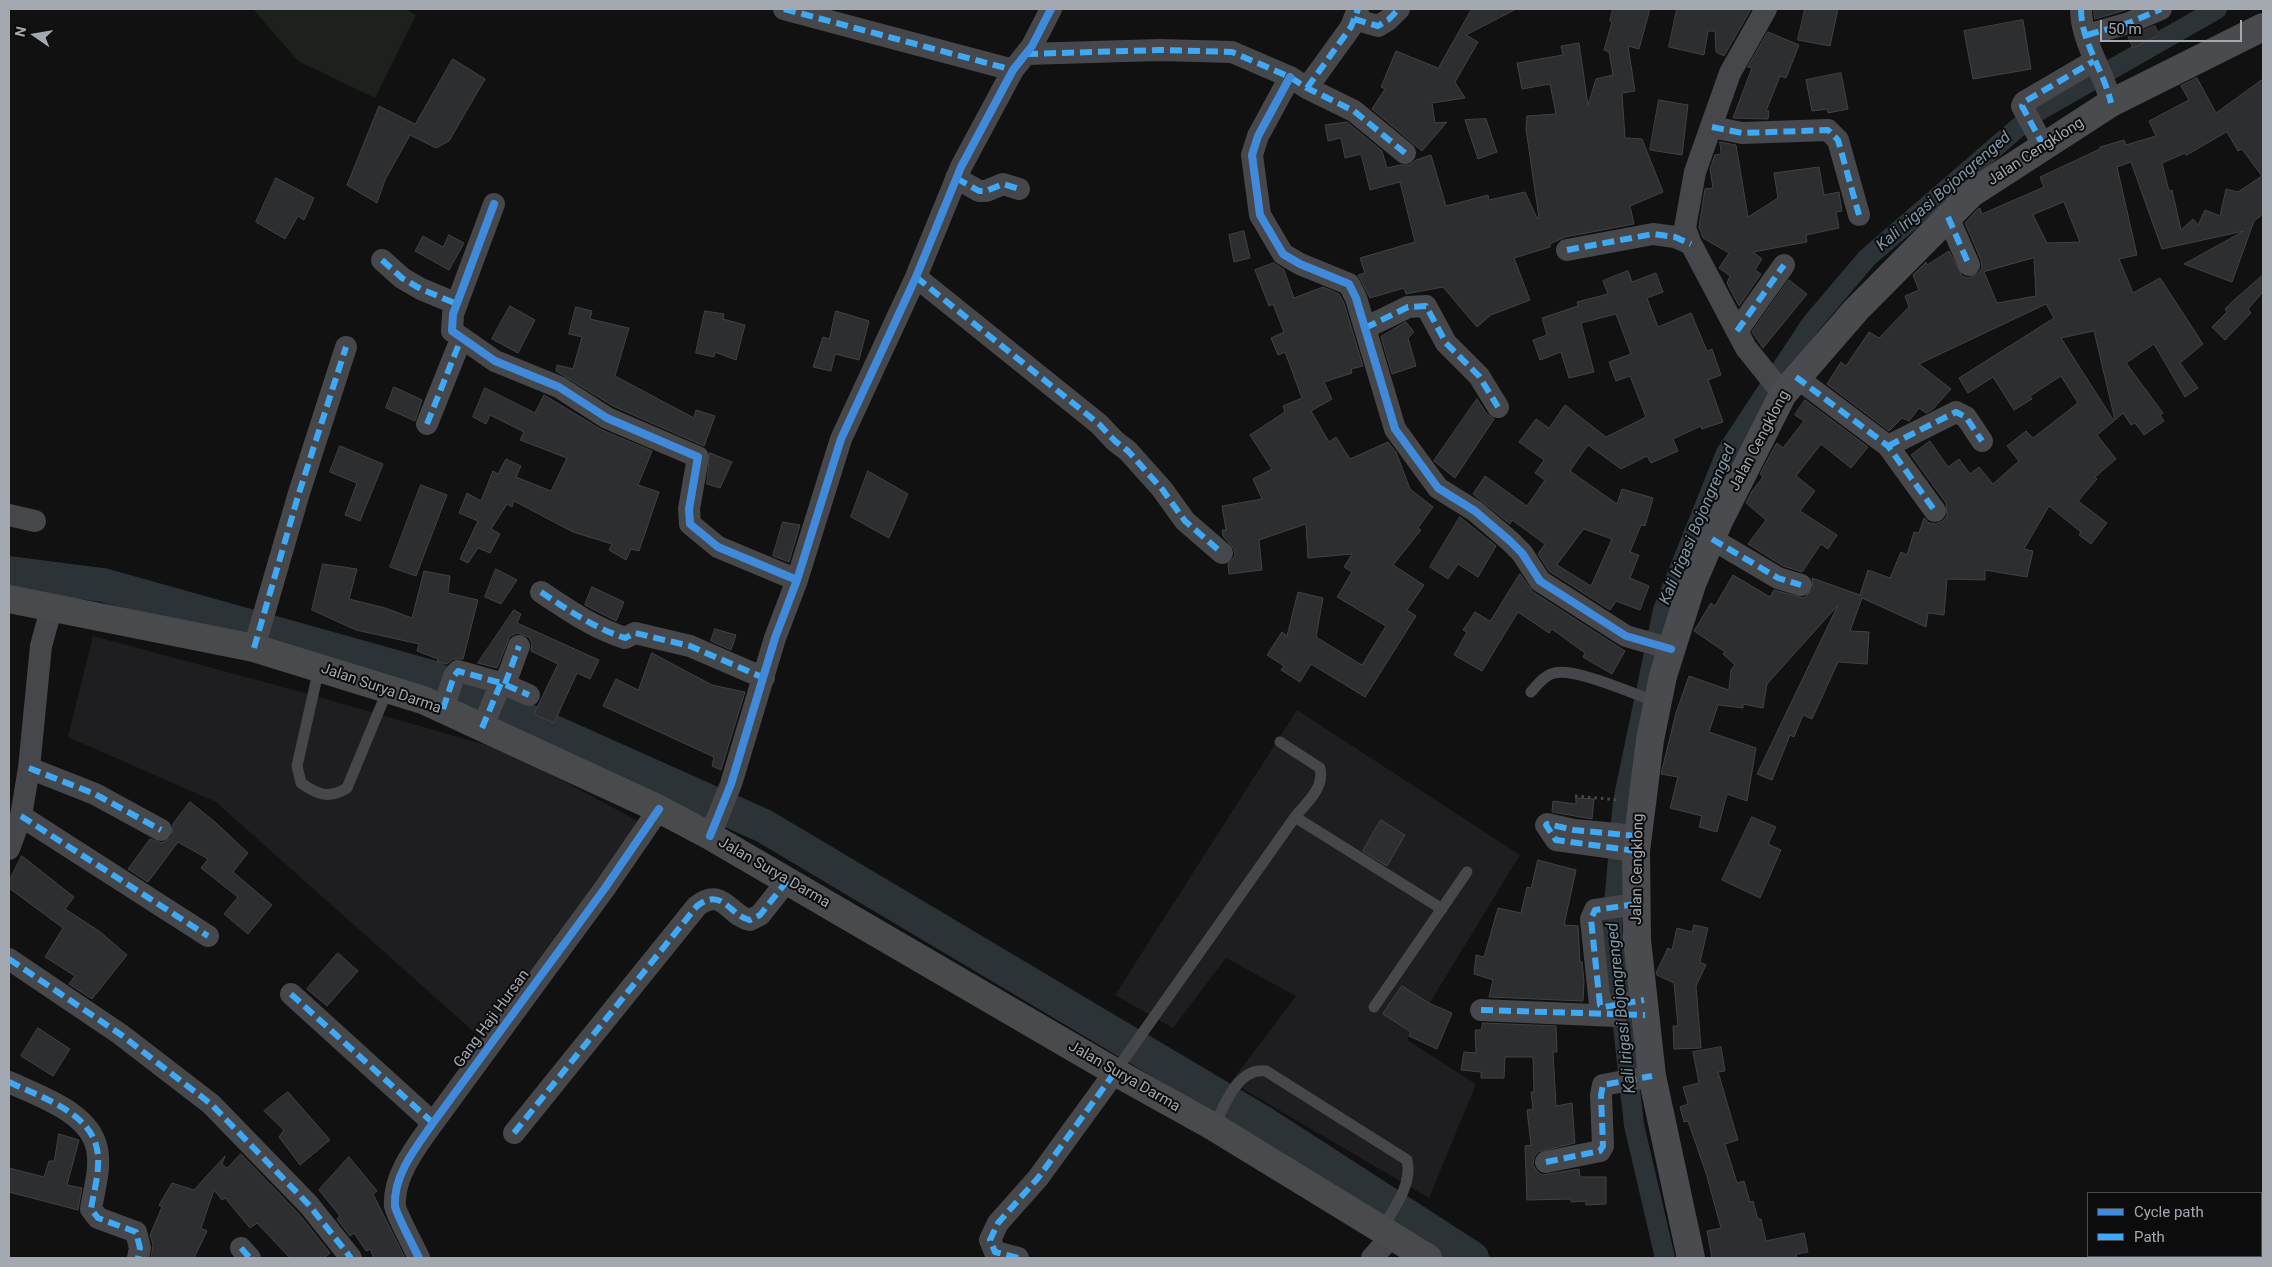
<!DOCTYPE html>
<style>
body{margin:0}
#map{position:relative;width:2272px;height:1267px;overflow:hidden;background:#111112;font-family:Roboto,sans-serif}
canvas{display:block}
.frame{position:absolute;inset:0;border:10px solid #a4a9b1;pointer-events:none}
.legend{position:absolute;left:2087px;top:1192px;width:175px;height:65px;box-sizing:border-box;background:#0c0c0d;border:1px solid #494b4f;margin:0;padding:6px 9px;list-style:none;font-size:15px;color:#a4a9b1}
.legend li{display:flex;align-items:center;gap:10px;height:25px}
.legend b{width:25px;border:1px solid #494b4f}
.north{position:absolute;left:10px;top:10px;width:50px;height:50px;-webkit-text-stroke:4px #0c0c0d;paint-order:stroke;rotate:283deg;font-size:14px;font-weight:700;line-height:20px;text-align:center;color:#a4a9b1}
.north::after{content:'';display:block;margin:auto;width:18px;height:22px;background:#a4a9b1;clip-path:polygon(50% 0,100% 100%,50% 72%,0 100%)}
.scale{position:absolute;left:2100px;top:20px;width:142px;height:22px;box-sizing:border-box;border:2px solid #a4a9b1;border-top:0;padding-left:6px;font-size:15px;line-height:18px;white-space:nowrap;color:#a4a9b1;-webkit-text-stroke:4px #0c0c0d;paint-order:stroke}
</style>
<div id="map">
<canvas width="2272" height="1267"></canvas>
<div class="frame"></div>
<ul class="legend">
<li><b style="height:6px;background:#408adc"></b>Cycle path</li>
<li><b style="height:6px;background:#3fa9f5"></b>Path</li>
</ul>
<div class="north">N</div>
<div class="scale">50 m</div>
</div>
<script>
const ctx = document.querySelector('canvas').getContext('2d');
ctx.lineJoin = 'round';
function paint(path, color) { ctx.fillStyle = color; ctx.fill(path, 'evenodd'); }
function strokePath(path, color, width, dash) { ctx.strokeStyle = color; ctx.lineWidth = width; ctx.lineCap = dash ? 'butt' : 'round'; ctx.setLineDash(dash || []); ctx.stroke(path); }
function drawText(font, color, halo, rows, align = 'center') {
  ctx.font = font + ' Roboto,sans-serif'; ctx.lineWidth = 4; ctx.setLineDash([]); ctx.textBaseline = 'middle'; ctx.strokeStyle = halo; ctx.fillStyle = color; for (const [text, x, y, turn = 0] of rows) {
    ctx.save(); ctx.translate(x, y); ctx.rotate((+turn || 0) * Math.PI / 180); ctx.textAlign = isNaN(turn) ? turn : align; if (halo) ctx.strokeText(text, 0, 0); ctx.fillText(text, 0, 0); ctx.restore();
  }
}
paint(new Path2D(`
 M93,636L298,691L507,751L653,829L493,1049L216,802L68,737Z
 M1297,710L1520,855L1407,1040L1476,1084L1429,1198L1231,1082L1296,996L1226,958L1173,1028L1115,995Z`), '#1e1e20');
paint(new Path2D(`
 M253,9H406L416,15L375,98L298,61Z`), '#1c211c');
strokePath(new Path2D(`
 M1665,1258L1634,1125L1612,928L1623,801L1663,610L1726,453L1811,324L1867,258L2035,113L2217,9`), '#2b3337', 20);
strokePath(new Path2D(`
 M9,573L103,585L428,676L764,826L1260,1121L1472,1258`), '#2b3337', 34);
const building = new Path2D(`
 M1472,9H1516L1466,35L1478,42L1455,82L1465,98L1432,103L1435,123L1447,122L1422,151L1372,109L1385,89L1381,87L1396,51L1438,68Z
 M1613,9H1650L1639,49L1628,46L1635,91L1622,93L1625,138L1642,139L1663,192L1630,206L1634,224L1565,237L1550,244V247L1514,258L1530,300L1491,315L1477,327L1443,287L1406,294L1404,288L1370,298L1358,275L1365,273L1360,258L1415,242L1400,182L1370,190L1361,154L1345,158L1341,138L1328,141L1325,125L1347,122L1382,151L1387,168L1400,165H1409L1416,160L1431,155L1446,206L1488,195L1489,200L1525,192L1537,218H1539L1526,129L1527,116L1556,114L1550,84L1522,89L1517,63L1563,55L1561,46L1579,43L1588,105L1596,79L1613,75L1609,52L1604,50L1612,22L1610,21Z
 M1677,9H1751L1724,56L1716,52L1715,31H1708L1704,55L1669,47Z
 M1805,9H1838L1830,46L1798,40Z
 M2094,9H2129L2095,19Z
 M2023,20L2031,69L1973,79L1964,31Z
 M2155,26L2159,35L2133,48L2128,37Z
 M1768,32L1799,45L1786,78L1780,76L1766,111H1769L1768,119L1733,118L1752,68L1748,67Z
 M453,59L485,79L449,141L436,148L410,135L385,180L377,203L347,185L379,106L415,124Z
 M1841,73L1848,109L1828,113L1827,109L1812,111L1806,80Z
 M2197,78L2216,113L2263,79V214L2254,221L2232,282L2184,264L2244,231L2162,249L2131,162L2117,167L2137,255L2119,259L2133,293L2160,278L2203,344L2180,363L2198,388L2185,397L2154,344L2126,363L2163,413L2160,415L2164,421L2144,435L2135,423L2131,425L2123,413L2115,420L2094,331L2061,338L2114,421L2097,435L2116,459L2095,477L2097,479L2078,501L2107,523L2091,544L2079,535L2081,532L2049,506L2024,549L2033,551L2027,577L1985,570V580L1947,579L1944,615L1928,613L1926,627L1862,598L1850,631L1869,632L1867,664L1838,662L1812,719L1803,715L1794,737L1790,735L1772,780L1757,774L1838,605L1767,684L1763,708L1743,704V708L1718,705L1709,732L1756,748L1747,801L1727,794L1717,832L1699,827L1702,816L1670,808L1678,777L1661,774L1676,713L1689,676L1729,690L1731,670L1735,665L1723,654L1725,652L1694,631L1711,603L1715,606L1733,575L1770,597L1774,590L1804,598L1813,589L1812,578L1860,595L1868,570L1890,578L1901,552L1907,555L1914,532L1919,533L1924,518L1929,523L1936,524L1943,521L1947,516L1946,503L1911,455L1930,441L1948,467L1959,459L1970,474L1979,467L1993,484L2019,461L2007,446L2026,431L2033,438L2078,403L2061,376L2030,396L2032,399L2014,410L1993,377L1968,393L1959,378L2054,318L2046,304L1919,364L1951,389L1933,409L1926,413L1919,408L1909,421L1902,418L1889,431L1827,384L1841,362L1846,366L1869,332L1879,338L1909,307L1905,296L1919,290L1913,275L1926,262L1927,265L1949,251L1962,276L1968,278L1979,273L1982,267L1981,260L1965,223L1978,209L1980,208L1982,214L2044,187L2040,177L2100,149V147L2124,140L2126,145L2156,136L2149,121L2189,100L2181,86ZM2227,132L2238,151L2242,149L2262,176L2238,192L2226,189L2220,216L2205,210L2198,225L2193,219L2181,230L2172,190L2169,191L2162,163L2185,153L2186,155ZM2064,202L2080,242L2047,243L2033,215ZM2034,258L2036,296L1997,303L1984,272Z
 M1659,100L1688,105L1682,155L1650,150Z
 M1486,119L1497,152L1478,159L1465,120Z
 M1720,142L1736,145L1748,217L1778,198L1774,173L1819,167L1824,195L1839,192L1842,211L1836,212L1839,228L1806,235L1807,242L1753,252L1762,259L1755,270L1761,274L1739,306L1727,283L1730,276L1719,268L1729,253L1703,238L1699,227L1705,189L1713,188L1710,169L1715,155L1721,154Z
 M276,178L314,198L304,220L298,216L285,239L256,222Z
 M1244,231L1250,258L1234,262L1229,235Z
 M449,235L464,243L449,270L415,251L423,236L443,247Z
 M1274,263L1284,270L1294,298L1323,287L1339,294L1344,303L1363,366L1351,369L1352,373L1324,382L1332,399L1311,411L1329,442L1336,437L1350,459L1388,442L1396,452L1410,489L1433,507L1418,528L1421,530L1393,565L1424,585L1407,610L1416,616L1365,697L1311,664L1300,682L1281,670L1284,666L1267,655L1282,632L1287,636L1298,592L1323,598L1316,637L1362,665L1386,626L1337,597L1352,572L1344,567L1352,554L1308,558L1306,524L1259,540L1262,570L1229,574L1228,564L1235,556L1234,549L1223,536L1222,530H1226L1222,506L1262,499L1253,479L1272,469L1250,435L1285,412L1283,406L1302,398L1285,352L1278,355L1271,338L1284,332L1273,304L1269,306L1255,270Z
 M1628,271L1632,282L1656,273L1663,292L1647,298L1658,327L1691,313L1707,351L1712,349L1721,375L1708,380L1723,422L1702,429L1701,426L1673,439L1678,451L1651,463L1647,456L1621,469L1588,445L1570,471L1617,504L1622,489L1653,498L1645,526L1641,525L1630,552L1639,555L1630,578L1649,586L1640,610L1616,601L1610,610L1549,571L1538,554L1545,544L1512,520L1510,524L1473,494L1485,476L1527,506L1545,480L1535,473L1544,460L1519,442L1536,419L1549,428L1565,405L1606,437L1646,417L1630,376L1616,381L1609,362L1631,354L1616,314L1581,323L1594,372L1569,378L1561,352L1540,360L1533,340L1547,335L1542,318L1578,306L1577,302L1608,294L1603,281ZM1584,529L1612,539L1591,586L1557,565Z
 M2263,275V292L2248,309L2251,313L2225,340L2212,327L2227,312L2225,309L2233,301Z
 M1789,280L1807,294L1763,348L1752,332Z
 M510,306L535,320L518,353L492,339Z
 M576,307L592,311L590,319L629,328L615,376L694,418L696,410L715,416L704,446L613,406L556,371L557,365L573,369L582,337L569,334Z
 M705,311L724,314L723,319L745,325L736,360L715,352L714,357L696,353Z
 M836,311L869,321L859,360L835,354L831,371L813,367L823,337L829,339Z
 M1406,322L1414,332L1408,338L1416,366L1392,374L1381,337Z
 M394,387L422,400L415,421L386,408Z
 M485,388L535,413L544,395L602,430L652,451L638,485L659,492L639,551L631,549L626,560L609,550L612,544L573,532L514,501L512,507L507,504L491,529L500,534L490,553L478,548L468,563L460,559L478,521L459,513L467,493L481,501L493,471L498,474L506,459L521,466L516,477L551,491L567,458L520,440L524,432L490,415L486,424L473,417Z
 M1477,399L1487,414L1494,419L1455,478L1434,461Z
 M1805,400L1868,447L1851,468L1821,444L1796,476L1815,491L1800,511L1837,535L1828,549L1821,544L1802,572L1783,566L1748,544L1766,520L1746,503L1752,491L1763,477L1760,474L1775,446L1777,443L1783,448L1804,421L1795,415Z
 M340,446L383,464L360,521L345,515L357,483L330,472Z
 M710,453L732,462L720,488L707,484Z
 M868,471L908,494L889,538L851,517Z
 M421,485L447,495L416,576L390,567Z
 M1460,517L1496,546L1478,577L1458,564L1448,579L1430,567Z
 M783,522L800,525L789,562L773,556Z
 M323,564L357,569L349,599L385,608L412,618L424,571L450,576L448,593L478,600L463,659H453L447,664L437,662L438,659L417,651L419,644L356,630L312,610Z
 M496,569L517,580L501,604L485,597Z
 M1520,574L1533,592L1625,651L1612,674L1583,657L1585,653L1552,629L1549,633L1518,612L1482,671L1454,655L1467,632L1463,630L1475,612L1490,621Z
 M592,587L624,602L616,621L585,605Z
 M514,610L521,614L517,623L599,660L590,679L577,673L554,723L534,714L558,664L531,651L532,643L529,637L517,633L510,636L497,668L478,663Z
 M715,629L736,635L731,650L711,641Z
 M652,653L712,685L745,692L721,770L712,766L714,757L603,706L616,679L638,690Z
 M1576,798L1594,799L1592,819L1552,812L1553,801L1576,804Z
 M190,802L215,822L248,853L233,872L272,905L248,934L224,914L238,897L201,868L208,859L178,842L148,882L128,869L150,839L162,843L172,837L173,824Z
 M1752,817L1776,827L1768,844L1781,850L1760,898L1722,880Z
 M1381,820L1405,835L1387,866L1363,851Z
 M22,856L74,897L65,909L99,931L127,955L92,999L69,984L75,976L45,957L63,928L9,888V881Z
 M1538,860L1576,870L1564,925L1578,926L1580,962H1582L1584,981L1583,1001L1489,997L1493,980L1474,974L1476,955L1484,957L1498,908L1521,913L1527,887L1531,888Z
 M1694,925L1708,928L1700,962L1706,965L1696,986L1701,1048L1674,1049L1673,1026H1678L1674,983L1657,975L1656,973L1668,948L1672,950L1677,928L1692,932Z
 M338,953L358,971L327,1006L307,989Z
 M1402,986L1429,1003L1452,1013L1437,1049L1409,1036L1411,1032L1383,1014Z
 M1483,1023L1556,1026L1557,1052H1553L1556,1106L1572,1103L1575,1143L1538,1152L1534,1157L1533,1165L1537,1171L1542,1175L1579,1169L1580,1177H1606V1204L1586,1205V1201L1571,1202V1199L1527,1200L1525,1146L1531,1145L1527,1110L1533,1109L1531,1092H1534L1533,1057H1505L1504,1078H1481V1072L1461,1070L1464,1052L1476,1053L1475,1030H1481Z
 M38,1028L70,1049L53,1076L21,1056Z
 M1721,1047L1725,1071L1718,1072L1738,1140L1725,1144L1737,1183L1744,1181L1750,1202L1753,1201L1758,1219H1761L1766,1241L1804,1233L1808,1252L1796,1254L1797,1258H1712L1707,1231L1721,1228L1706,1173L1688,1121L1684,1122L1680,1107L1688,1104L1683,1087L1699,1083L1693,1052Z
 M288,1092L330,1140L300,1165L279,1137L284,1130L264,1111Z
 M59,1134L79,1140L67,1185L82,1188L78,1210L9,1192V1168L44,1177L49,1161H54Z
 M241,1154L299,1214L330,1253L324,1258H290L257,1223L250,1228L225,1198L222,1200L214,1190L201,1228L207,1231L194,1258H151L153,1245L150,1235L162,1207L159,1205L172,1183L194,1190L225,1156L222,1164L227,1168Z
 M349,1157L377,1191L373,1194L405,1258H374L370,1249L366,1251L354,1233L350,1236L337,1219L340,1216L319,1190Z`);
paint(building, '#2d2e2f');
strokePath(building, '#414245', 1);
strokePath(new Path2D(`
 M1575,796L1619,800`), '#47484b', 3, [2.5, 4]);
strokePath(new Path2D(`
 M319,668L297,766L301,783C318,795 329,799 347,788L388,689
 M1531,692C1537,685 1545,675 1554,673C1575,667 1635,695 1658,702
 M1295,817L1442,909
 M1374,1007L1467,872
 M1115,1072L1295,817C1306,803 1325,788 1320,768L1280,742
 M1214,1127C1224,1105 1238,1067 1266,1071L1407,1160C1413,1185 1393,1210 1381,1230`), '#46474a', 11);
strokePath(new Path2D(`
 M784,9L1013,70
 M1766,9L1730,73L1695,172L1685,228L1691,244L1746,348L1783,394
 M2081,9C2081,42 2104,71 2111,103
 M1354,19L1378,26L1388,20L1399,9
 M2087,35L2129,23L2161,9
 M1026,54L1160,50L1232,52L1290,77L1307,88L1354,111L1405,153
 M1290,77L1258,136L1252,155L1260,215L1283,254L1300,264L1349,284L1356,298L1395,429L1438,488L1475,511L1510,541L1522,553L1540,581L1626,636L1671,649
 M1307,88L1351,27L1358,9
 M1712,127L1742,133L1828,130L1838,140L1859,215
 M2044,147L2022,106L2024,102L2094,61
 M956,178L979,191H986L1003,184L1019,189
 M494,204L453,314L452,331L495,361L559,387L607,418L698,457L689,509L690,524L718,547L797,580
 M1948,217L1969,265
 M1567,250L1653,234L1675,237L1691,244
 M382,260L402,278L421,289L457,304
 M916,277L1099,424L1115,441L1128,451L1162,489L1185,521L1222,553
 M1365,328L1408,307L1426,306L1446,343L1479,376L1498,407
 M1737,331L1784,265
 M1796,377L1888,446L1935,511
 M427,424L461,339
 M1888,446L1956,412L1966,417L1982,441
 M9,515L35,521
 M1712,539L1778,578L1801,585
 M541,592C568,610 594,628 625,638L635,633L690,646L764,678
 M254,648L299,493L346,347
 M505,684L519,646
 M443,709L454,676L458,671L501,683
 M482,728L501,683L529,695
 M29,768L95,794L161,830
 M21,816L208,936
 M710,836L731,784L775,638L797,580L841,439L916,277L961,167L1013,70L1032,46L1051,9
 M9,849L21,816L29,768L41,646L52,606
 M1636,851L1556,840L1546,825L1547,824L1574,830L1637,836
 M1636,904L1595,910L1591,919L1600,1005L1604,1007L1644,1000
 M9,959L120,1034L211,1104L309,1205L351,1258
 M291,994L433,1123
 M1481,1010L1616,1016
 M9,1082C38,1096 90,1112 97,1149C101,1168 94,1190 91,1209L98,1218L136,1232L140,1248L138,1258
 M514,1133L697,906C723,886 729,916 750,920L760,915L787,881
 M1546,1162L1600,1151L1603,1146L1601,1095L1603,1085L1652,1076
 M241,1248L250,1258
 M419,1258C414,1247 396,1214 395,1206C393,1175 417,1146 433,1123L605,888L659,809
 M1018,1258L995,1252L990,1240L998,1223L1038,1178L1115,1072
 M1372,1258L1392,1236`), '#46474a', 22);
strokePath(new Path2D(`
 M1691,1258L1652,1076L1637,940L1636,851L1650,740L1663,676L1692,584L1719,521L1783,394L1856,310L1972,193L2111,103L2263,27`), '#4a4b4e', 28);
strokePath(new Path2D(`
 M9,599L254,648L423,700L659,809L710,836L1115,1072L1214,1127L1428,1258`), '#484a4c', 28);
strokePath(new Path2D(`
 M784,9L1013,70
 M2081,9C2081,42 2104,71 2111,103
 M1354,19L1378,26L1388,20L1399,9
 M2087,35L2129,23L2161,9
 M1026,54L1160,50L1232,52L1290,77L1307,88L1354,111L1405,153
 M1307,88L1351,27L1358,9
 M1712,127L1742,133L1828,130L1838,140L1859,215
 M2044,147L2022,106L2024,102L2094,61
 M956,178L979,191H986L1003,184L1019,189
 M1948,217L1969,265
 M1567,250L1653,234L1675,237L1691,244
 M382,260L402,278L421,289L457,304
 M916,277L1099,424L1115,441L1128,451L1162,489L1185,521L1222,553
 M1365,328L1408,307L1426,306L1446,343L1479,376L1498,407
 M1737,331L1784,265
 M1796,377L1888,446L1935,511
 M427,424L461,339
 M1888,446L1956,412L1966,417L1982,441
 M1712,539L1778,578L1801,585
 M541,592C568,610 594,628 625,638L635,633L690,646L764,678
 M254,648L299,493L346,347
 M505,684L519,646
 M443,709L454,676L458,671L501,683
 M482,728L501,683L529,695
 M29,768L95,794L161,830
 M21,816L208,936
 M1636,851L1556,840L1546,825L1547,824L1574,830L1637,836
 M1636,904L1595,910L1591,919L1600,1005L1604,1007L1644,1000
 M9,959L120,1034L211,1104L309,1205L351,1258
 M291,994L433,1123
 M1481,1010L1645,1015
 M9,1082C38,1096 90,1112 97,1149C101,1168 94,1190 91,1209L98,1218L136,1232L140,1248L138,1258
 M514,1133L697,906C723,886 729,916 750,920L760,915L787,881
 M1546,1162L1600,1151L1603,1146L1601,1095L1603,1085L1652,1076
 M241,1248L250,1258
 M1018,1258L995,1252L990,1240L998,1223L1038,1178L1115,1072`), '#3fa9f5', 6, [12, 6]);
strokePath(new Path2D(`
 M1290,77L1258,136L1252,155L1260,215L1283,254L1300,264L1349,284L1356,298L1395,429L1438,488L1475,511L1510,541L1522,553L1540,581L1626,636L1671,649
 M494,204L453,314L452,331L495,361L559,387L607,418L698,457L689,509L690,524L718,547L797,580
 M710,836L731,784L775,638L797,580L841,439L916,277L961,167L1013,70L1032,46L1051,9
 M419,1258C414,1247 396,1214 395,1206C393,1175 417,1146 433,1123L605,888L659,809`), '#408adc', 8);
drawText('15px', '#a4a9b1', '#0c0c0d', [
 ["Jalan Cengklong",2036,152,-33],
 ["Jalan Cengklong",1760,441,-62],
 ["Jalan Surya Darma",381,689,19],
 ["Jalan Cengklong",1638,869,-89],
 ["Jalan Surya Darma",774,873,30],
 ["Gang Haji Hursan",492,1019,-54],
 ["Jalan Surya Darma",1124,1077,30]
]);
drawText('italic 16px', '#7e98a8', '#0c0c0d', [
 ["Kali Irigasi Bojongrenged",1944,192,-41],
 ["Kali Irigasi Bojongrenged",1698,525,-67],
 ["Kali Irigasi Bojongrenged",1622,1008,-96]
]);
</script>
